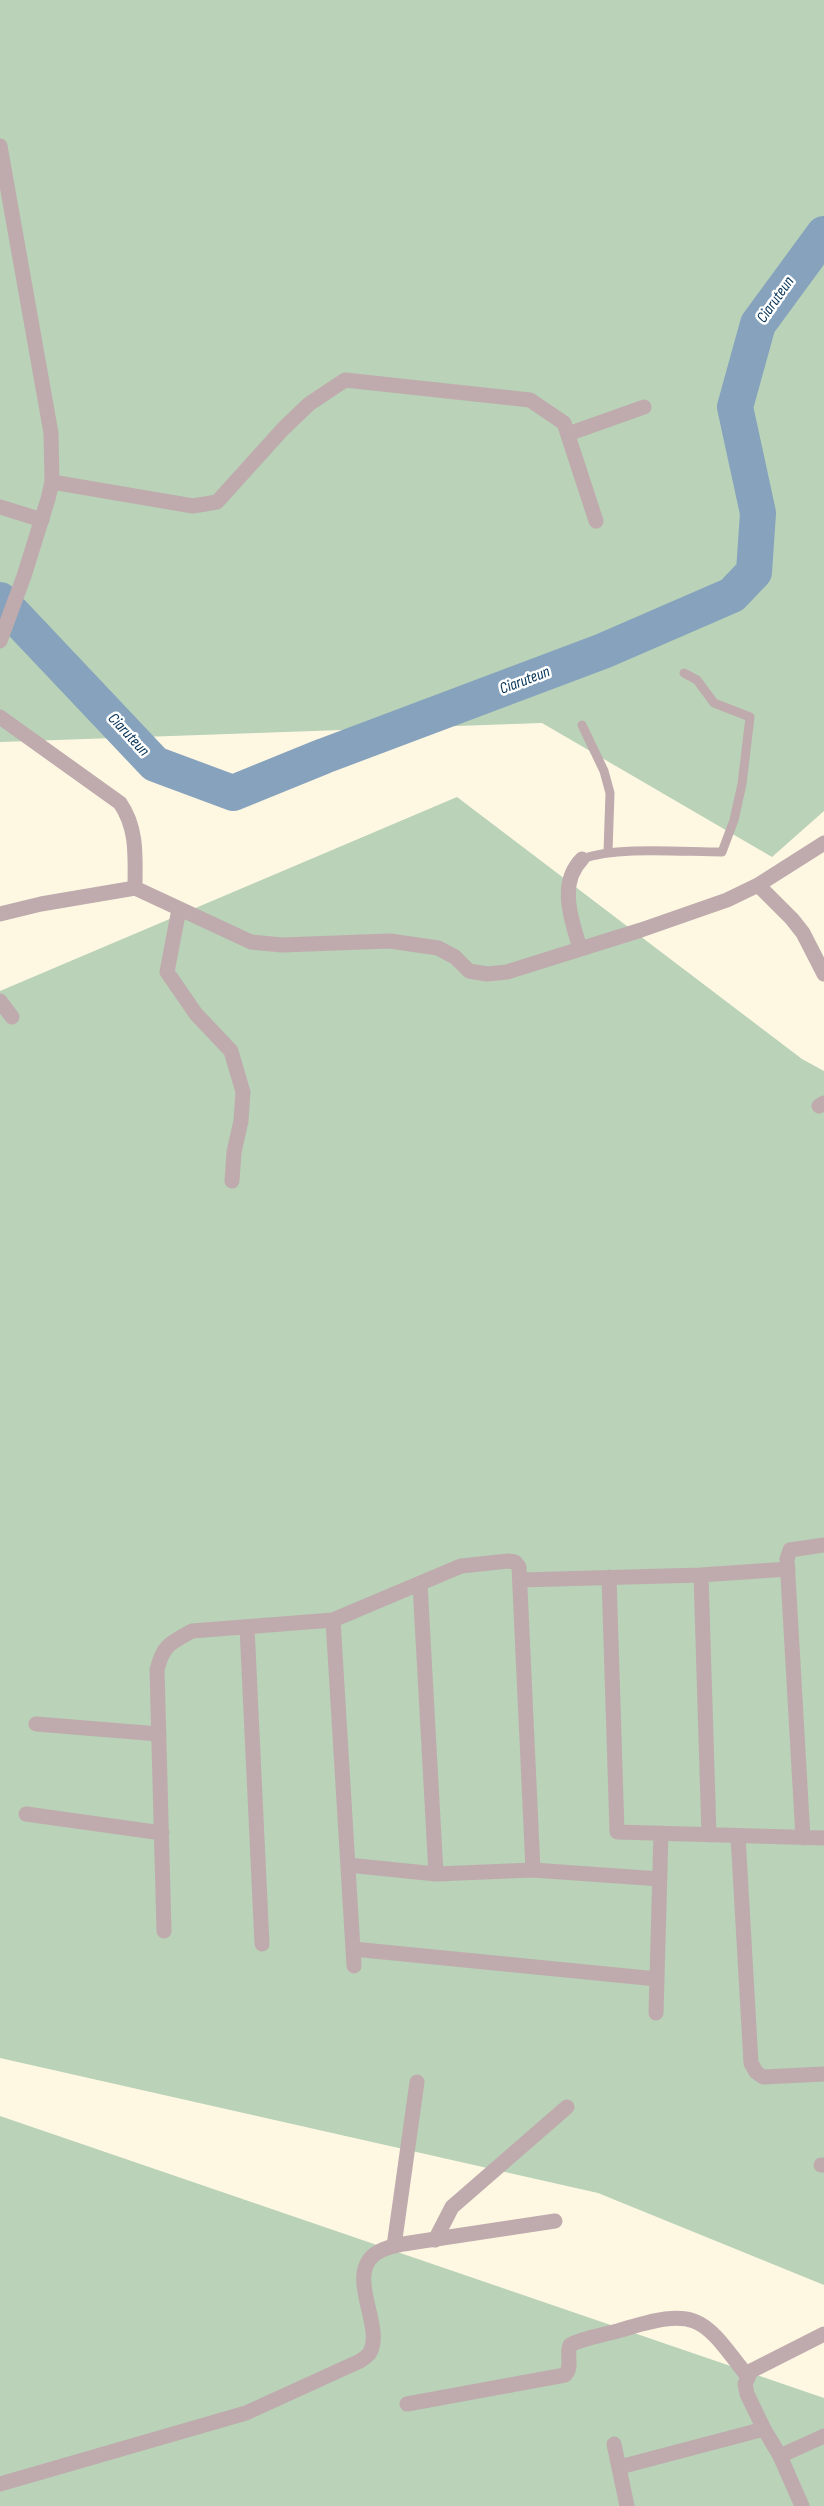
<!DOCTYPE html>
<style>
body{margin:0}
canvas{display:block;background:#fef8e3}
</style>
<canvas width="824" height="2506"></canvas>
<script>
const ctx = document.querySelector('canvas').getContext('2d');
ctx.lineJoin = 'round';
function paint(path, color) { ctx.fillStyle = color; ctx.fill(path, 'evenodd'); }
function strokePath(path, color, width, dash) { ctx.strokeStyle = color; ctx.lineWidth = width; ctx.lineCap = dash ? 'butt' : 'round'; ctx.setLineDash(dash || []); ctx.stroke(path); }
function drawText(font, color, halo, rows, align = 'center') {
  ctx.font = font + ' "Sofia Sans Condensed",sans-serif'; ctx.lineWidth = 5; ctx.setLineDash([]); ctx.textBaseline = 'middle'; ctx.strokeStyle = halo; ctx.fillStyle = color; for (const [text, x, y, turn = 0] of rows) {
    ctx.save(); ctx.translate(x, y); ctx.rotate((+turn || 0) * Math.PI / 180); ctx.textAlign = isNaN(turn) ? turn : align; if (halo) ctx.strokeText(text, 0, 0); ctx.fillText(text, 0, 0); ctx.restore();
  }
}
paint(new Path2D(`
 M0,0H824V811L772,857L542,723L0,742Z
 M457,797L802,1059L824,1071V2285L598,2193L0,2058V991Z
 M0,2116L824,2398V2506H0Z`), '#b9d2b8');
strokePath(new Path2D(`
 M0,600L155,764L233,793L324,756L603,651L732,595L754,572L758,513L735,407L758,324L824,234`), '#86a2bd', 36);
strokePath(new Path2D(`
 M582,725L604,771L610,793L608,852
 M582,859C617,846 682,852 722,852L734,820L742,784L750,717L714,703L697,680L684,673`), '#bfabad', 9);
strokePath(new Path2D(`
 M0,146L51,433L52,482L48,499L24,576L0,641
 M568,434L644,407
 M52,482L193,506L217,502L283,429L309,404L345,380L530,400L564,423L596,521
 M0,507L42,520
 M0,717L120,803C138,829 135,858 135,888
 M758,885L792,919L803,933L824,974
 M179,909L167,972L196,1014L231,1051L243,1092L241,1121L234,1152L232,1181
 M0,914L41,904L135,888L251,942L282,945L390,941L438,948L455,957L469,971L487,974L507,972L641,930L727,900L758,885L824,843
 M580,948C571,919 558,883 582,859
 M0,1001L12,1017
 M819,1106L824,1103
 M701,1575L709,1835
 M609,1577L617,1832L824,1838
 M520,1580L701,1575L788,1569
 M420,1584L436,1874
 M333,1620L354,1966
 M247,1627L262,1944
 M36,1724L159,1734
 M26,1814L162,1833
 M738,1836L751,2063L756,2072L763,2077L824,2074
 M803,1838L787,1559L790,1550L824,1545
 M348,1865L436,1874L533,1870L660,1879
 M164,1931L157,1670C163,1645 170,1643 192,1631L333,1620L461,1566L508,1561L515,1562L519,1567L533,1870
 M353,1949L657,1979
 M656,2013L661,1833
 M821,2165H824
 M435,2240L452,2207L567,2107
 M394,2246L417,2082
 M407,2404L565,2375C573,2367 566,2355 570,2345C585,2337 605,2335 621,2330C699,2306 702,2317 748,2377
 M614,2444L627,2506
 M780,2456L824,2436
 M620,2467L764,2429
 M0,2484L246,2413L360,2361C363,2359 367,2356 369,2354C386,2328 345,2277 375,2254C386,2246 403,2244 416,2242L555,2221
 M802,2506L780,2456L764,2429L747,2394L745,2384L751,2371L824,2334`), '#bfabad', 15);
drawText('italic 16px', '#023055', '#fff', [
 ["Ciaruteun",776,300,-55],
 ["Ciaruteun",525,681,-21],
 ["Ciaruteun",128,735,47]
]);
</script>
